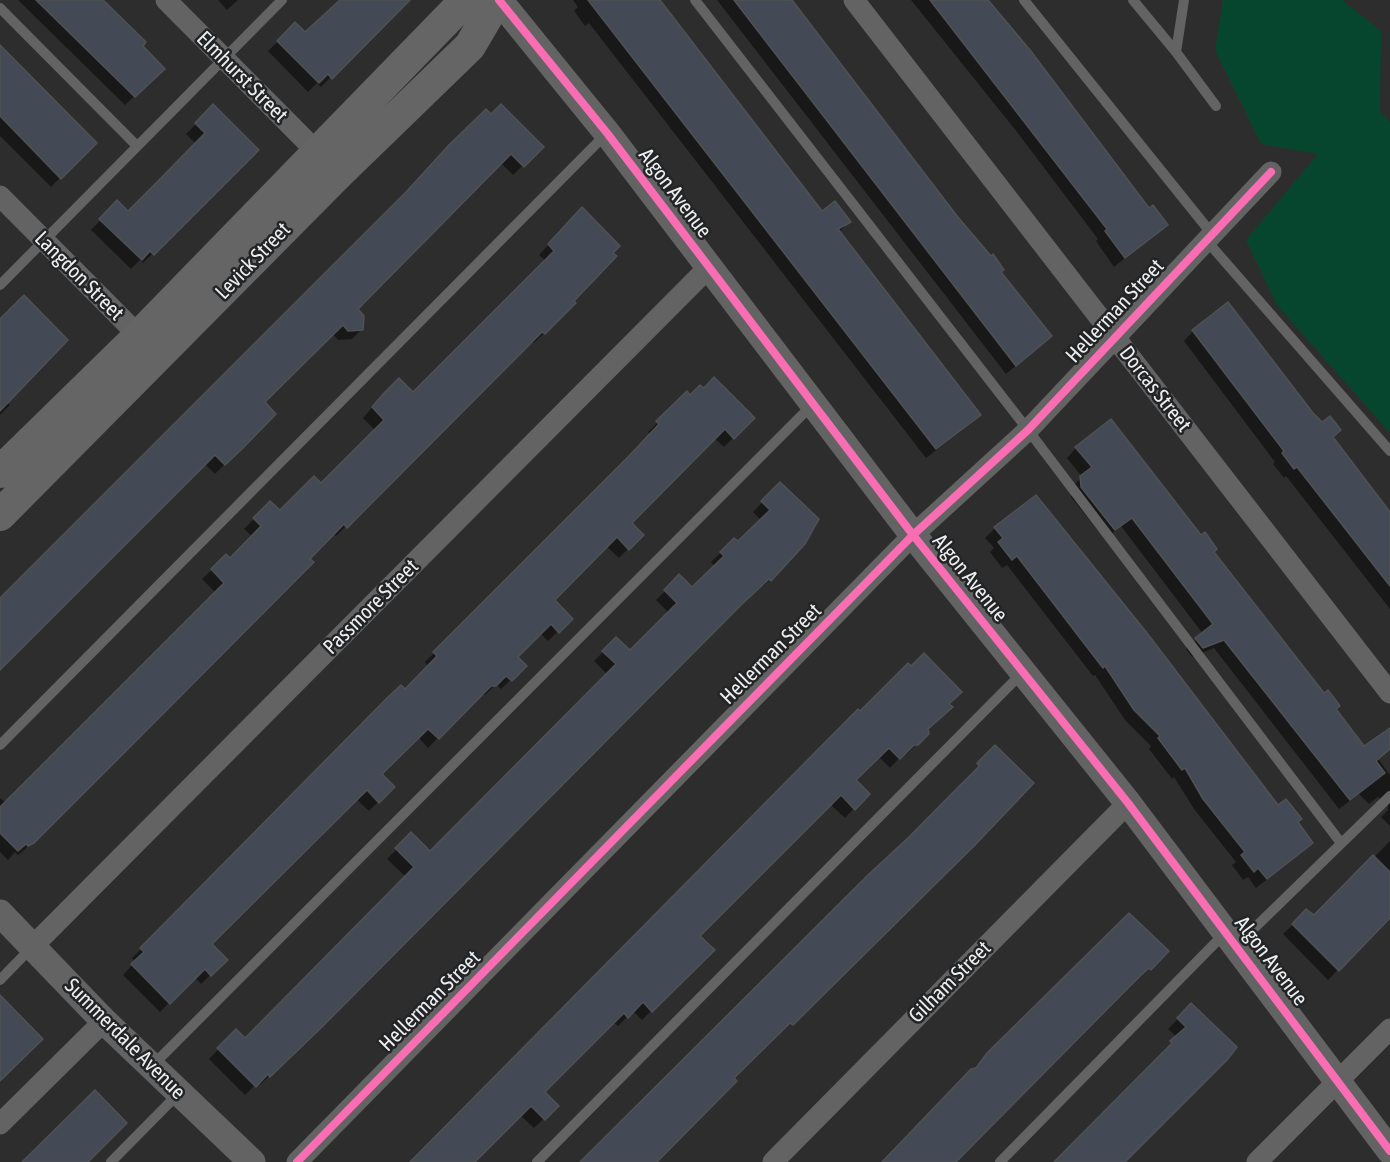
<!DOCTYPE html>
<style>
body{margin:0}
canvas{display:block;background:#2d2d2e}
</style>
<canvas width="1390" height="1162"></canvas>
<script>
const ctx = document.querySelector('canvas').getContext('2d');
ctx.lineJoin = 'round';
function paint(path, color) { ctx.fillStyle = color; ctx.fill(path, 'evenodd'); }
function strokePath(path, color, width, dash) { ctx.strokeStyle = color; ctx.lineWidth = width; ctx.lineCap = dash ? 'butt' : 'round'; ctx.setLineDash(dash || []); ctx.stroke(path); }
function drawText(font, color, halo, rows, align = 'center') {
  ctx.font = font + ' "Asap Condensed",sans-serif'; ctx.lineWidth = 5; ctx.setLineDash([]); ctx.textBaseline = 'middle'; ctx.strokeStyle = halo; ctx.fillStyle = color; for (const [text, x, y, turn = 0] of rows) {
    ctx.save(); ctx.translate(x, y); ctx.rotate((+turn || 0) * Math.PI / 180); ctx.textAlign = isNaN(turn) ? turn : align; if (halo) ctx.strokeText(text, 0, 0); ctx.fillText(text, 0, 0); ctx.restore();
  }
}
paint(new Path2D(`
 M1223,0H1342L1381,31L1380,112L1390,122V433L1277,305L1246,240L1318,154L1261,144L1215,50Z`), '#06462f');
paint(new Path2D(`
 M18,0H102L141,46L154,78L125,105Z
 M218,0H238L227,10Z
 M340,0H408L321,87L317,83L308,92L268,51L295,25L305,35Z
 M573,0H658L822,213L849,222L840,231L979,415L970,424L926,458L589,23L585,26L574,11L578,7Z
 M717,0H789L1050,336L1040,346L1006,374Z
 M911,0H987L1149,210L1166,225L1114,267L1096,241L1098,239L1017,132Z
 M0,49L95,143L51,187L0,136Z
 M213,107L257,150L143,263L140,260L131,269L91,230L117,203L128,214L196,144L186,134Z
 M486,111L542,147L513,175L501,163L355,309L362,329L352,339L338,340L332,333L263,402L242,447L215,474L204,463L0,668V599Z
 M572,219L571,301L574,303L534,343L531,341L336,536L333,533L308,559L311,562L22,852L18,855L15,852L8,860L0,852V798L6,803L216,593L202,579L226,556L229,560L252,536L244,529L260,513L280,512L321,485L376,431L363,418L375,404L413,394L546,261L539,255Z
 M0,321L7,402L10,405L0,415Z
 M1193,331L1331,437L1390,515V609L1286,476L1284,478L1273,464L1275,462L1184,341Z
 M687,394L753,418L724,447L714,438L630,523L642,535L619,558L606,546L552,600L571,619L548,641L540,633L516,657L525,666L501,689L496,684L485,695H480L428,748L418,737L380,774L393,787L369,811L356,799L210,944L226,960L201,984L194,977L160,1012L123,975L135,962L132,958L404,691L428,667L425,662L619,468L651,435L648,432Z
 M1076,448L1212,552L1364,748L1368,745L1390,775V826L1381,817L1388,810V803L1378,797L1369,804L1359,794L1339,809L1214,648L1192,657L1186,649L1203,634L1121,526L1105,539L1071,497V488L1082,477L1067,458Z
 M780,484L770,580L729,614L260,1085L257,1083L245,1095L209,1059L236,1031L245,1040L406,877L387,859L402,844L430,853L608,675L594,661L616,639L630,652L669,613L656,600L679,577L692,590L715,567L711,562L734,540L738,543L761,520L753,512Z
 M995,528L1296,823L1311,842L1302,852L1256,888L1248,877L1243,880L1232,865L1236,862L1194,809L1174,777L1172,779L1149,749L1151,746L1125,720L1095,675L1093,676L1007,565L1002,568L990,552L994,548L985,538Z
 M947,704L927,730V733L907,754H903L890,768L878,756L854,780V808L845,818L830,804L698,936L713,950L642,1020L633,1011L618,1026L613,1022L543,1092L557,1106L534,1128L520,1115L473,1162H410L860,713Z
 M995,747L823,993L732,1078L654,1162H583L905,843Z
 M1390,841V917L1328,980L1283,934L1307,911L1314,918Z
 M1129,915L1167,951L1140,978L1138,976L953,1162H882Z
 M1191,1005L1235,1047L1122,1162H1056L1164,1054L1162,1052L1177,1037L1168,1029Z`), '#0007');
const building = new Path2D(`
 M36,0H103L146,42L143,46L165,69L135,97Z
 M340,0H410L332,79L328,74L319,83L277,41L295,22L305,32Z
 M588,0H660L822,211L835,201L851,222L838,229L981,415L936,449Z
 M734,0H792L957,216L991,256L993,254L1004,270L1001,272L1052,336L1016,366Z
 M930,0H988L1030,50L1149,208L1153,205L1168,225L1125,258L1105,231L1107,229Z
 M0,45L97,143L61,179L0,116Z
 M213,104L259,150L154,255L150,251L142,260L99,219L117,200L128,211L158,181L205,133L195,123Z
 M501,104L544,147L524,167L511,154L358,309L364,316L363,330L348,331L343,325L265,402L276,414L243,448L225,465L215,455L0,670V598L406,192L449,145L486,109L491,114Z
 M582,207L620,246L613,253L617,256L574,301L576,303L545,334L542,332L347,528L344,524L310,559L314,562L134,743L34,843L28,846L26,844L18,851L0,833V807L224,583L211,569L226,554L230,558L261,526L253,518L270,501L280,510L314,476L321,483L384,420L372,407L384,393L399,378L413,392L554,251L548,244Z
 M24,295L68,340L0,411V319Z
 M1228,302L1313,413L1322,422L1330,416L1341,430L1333,437L1390,512V586L1297,467L1294,469L1282,453L1284,451L1192,330Z
 M714,377L755,418L734,439L725,429L632,523L644,535L629,550L617,537L555,600L573,619L559,633L551,624L518,657L527,666L512,681L506,676L496,686H491L439,739L428,729L382,774L395,787L379,803L367,790L212,944L228,960L211,976L205,969L170,1004L131,964L144,952L140,948L388,697L401,685L405,689L437,656L433,652L629,456L659,424L656,421L687,391L690,395L700,385L704,388Z
 M1111,419L1201,535L1205,532L1217,549L1214,552L1324,693L1328,690L1340,706L1336,709L1364,746L1390,728V749L1376,761L1385,773L1350,800L1224,640L1203,648L1195,638L1213,624L1132,518L1115,530L1081,487L1080,476L1092,467L1075,447Z
 M780,482L819,519L805,544L771,581L769,579L741,605L322,1027L270,1077L268,1074L256,1087L217,1048L236,1029L245,1038L414,867L395,848L411,832L430,851L616,664L602,651L616,637L630,650L677,603L664,590L679,574L692,587L724,556L720,552L734,538L738,541L770,510L761,501Z
 M1036,495L1147,633L1278,805L1286,799L1302,819L1298,822L1313,843L1267,879L1258,868L1254,872L1241,855L1245,852L1203,799L1185,768L1182,770L1158,738L1160,736L1134,710L1105,666L1103,668L1017,556L1012,560L998,542L1003,538L994,527Z
 M924,653L962,692L949,704L953,707L928,729L929,734L918,745H914L900,759L889,748L856,780L870,794L855,810L841,795L700,936L715,950L652,1012L643,1002L628,1018L624,1013L545,1092L559,1106L545,1120L531,1106L475,1162H410L858,709L860,711L908,663L911,666Z
 M995,745L1034,783L975,845L793,1025L790,1023L734,1078L737,1081L657,1162H580L868,875L910,836L979,766L977,763Z
 M1373,855L1390,872V918L1339,971L1292,924L1306,909L1314,915Z
 M1129,913L1169,951L1151,970L1149,968L1134,982L956,1162H882L971,1069L976,1068L987,1053Z
 M0,995L43,1039L0,1081Z
 M1191,1003L1237,1047L1227,1060L1125,1162H1054L1172,1043L1170,1041L1186,1027L1177,1018Z
 M95,1090L127,1123L88,1162H22Z`);
paint(building, '#434a56');
strokePath(building, '#505152', 1.5);
strokePath(new Path2D(`
 M695,0L1028,430L1341,843
 M1024,0L1212,234
 M1133,0L1176,52
 M1184,0L1176,52L1216,106
 M0,8L137,146
 M1206,240L1390,451
 M0,285L282,0
 M0,745L606,134
 M1237,945L1390,796
 M0,980L31,948
 M152,1066L813,404
 M111,1162L179,1093
 M537,1162L1023,672
 M1000,1162L1224,934`), '#636364', 10);
strokePath(new Path2D(`
 M166,0L319,154
 M854,0L1390,693
 M0,196L148,345
 M33,946L709,267
 M0,1124L104,1021
 M297,1162L913,535L1028,430L1271,172
 M773,1162L1128,803
 M1257,1162L1390,1029`), '#636364', 21);
strokePath(new Path2D(`
 M499,0L607,133L913,535L1128,803L1390,1151
 M0,913L104,1021L252,1162`), '#636364', 27);
strokePath(new Path2D(`
 M0,472L139,336L455,11L493,0
 M0,515L338,174L470,46L497,0`), '#656565', 32);
strokePath(new Path2D(`
 M499,0L607,133L913,535L1128,803L1390,1151
 M297,1162L913,535L1028,430L1271,172`), '#f96db3', 8);
drawText('21px', '#edeeef', '#222426', [
 ["Elmhurst Street",242,77,45],
 ["Algon Avenue",675,193,53],
 ["Levick Street",253,261,-46],
 ["Langdon Street",79,276,45],
 ["Hellerman Street",1115,311,-47],
 ["Dorcas Street",1155,389,52],
 ["Algon Avenue",970,578,51],
 ["Passmore Street",371,607,-45],
 ["Hellerman Street",771,654,-45],
 ["Algon Avenue",1271,961,53],
 ["Gilham Street",950,982,-45],
 ["Hellerman Street",430,1001,-45],
 ["Summerdale Avenue",125,1039,45]
]);
</script>
